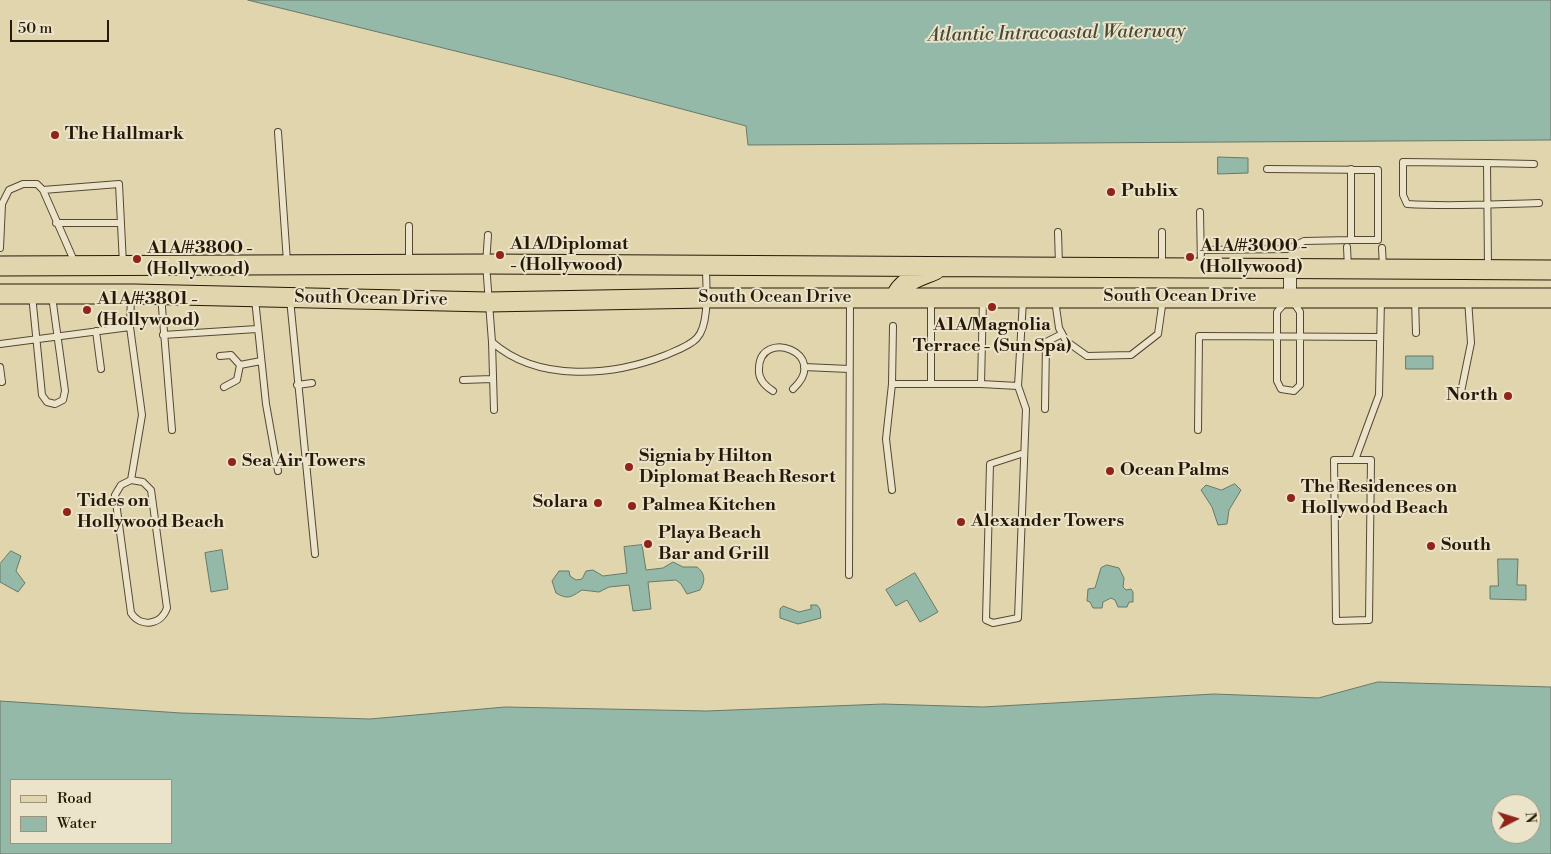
<!DOCTYPE html>
<style>
body{margin:0}
#map{position:relative;width:1551px;height:854px;overflow:hidden;background:#e1d5ae;font-family:"Libre Bodoni",serif}
canvas{display:block}
.legend{position:absolute;left:10px;top:779px;width:162px;height:65px;box-sizing:border-box;background:#ece4ca;border:1px solid #9d937c;margin:0;padding:6px 9px;list-style:none;font-size:15px;color:#261907}
.legend li{display:flex;align-items:center;gap:10px;height:25px}
.legend b{width:25px;border:1px solid #9d937c}
.north{position:absolute;left:1491px;top:794px;width:50px;height:50px;box-sizing:border-box;background:#ece4ca;border:1px solid #9d937c;border-radius:50%;rotate:85deg;font-size:14px;font-weight:700;line-height:20px;text-align:center;color:#261907}
.north::after{content:'';display:block;margin:auto;width:18px;height:22px;background:#8f2418;clip-path:polygon(50% 0,100% 100%,50% 72%,0 100%)}
.scale{position:absolute;left:10px;top:20px;width:99px;height:22px;box-sizing:border-box;border:2px solid #261907;border-top:0;padding-left:6px;font-size:15px;line-height:18px;white-space:nowrap;color:#261907;-webkit-text-stroke:4px #ece4ca;paint-order:stroke}
</style>
<div id="map">
<canvas width="1551" height="854"></canvas>
<ul class="legend">
<li><b style="height:6px;background:#e1d5ae"></b>Road</li>
<li><b style="height:14px;background:#94b9a9"></b>Water</li>
</ul>
<div class="north">N</div>
<div class="scale">50 m</div>
</div>
<script>
const ctx = document.querySelector('canvas').getContext('2d');
ctx.lineJoin = 'round';
function paint(path, color) { ctx.fillStyle = color; ctx.fill(path, 'evenodd'); }
function strokePath(path, color, width, dash) { ctx.strokeStyle = color; ctx.lineWidth = width; ctx.lineCap = dash ? 'butt' : 'round'; ctx.setLineDash(dash || []); ctx.stroke(path); }
function drawText(font, color, halo, rows, align = 'center') {
  ctx.font = font + ' "Libre Bodoni",serif'; ctx.lineWidth = 4; ctx.setLineDash([]); ctx.textBaseline = 'middle'; ctx.strokeStyle = halo; ctx.fillStyle = color; for (const [text, x, y, turn = 0] of rows) {
    ctx.save(); ctx.translate(x, y); ctx.rotate((+turn || 0) * Math.PI / 180); ctx.textAlign = isNaN(turn) ? turn : align; if (halo) ctx.strokeText(text, 0, 0); ctx.fillText(text, 0, 0); ctx.restore();
  }
}
const water = new Path2D(`
 M248,0H1551V140L748,145L746,126L557,76Z
 M1218,157L1248,158V173L1218,174Z
 M1406,356H1433V369H1406Z
 M1235,484L1241,490L1229,510L1227,524L1218,525L1212,507L1201,490L1206,485L1221,490Z
 M642,545L646,570L663,568L673,562L683,567H697C706,574 705,582 700,590L687,594L681,584L676,580L648,582L651,609L633,611L629,585L609,587L599,592L582,590C571,597 568,600 556,593L552,581L559,571H569L570,576L576,580L582,579L586,571L593,570L603,576L627,573L624,547Z
 M222,550L228,589L211,592L205,553Z
 M11,551L21,556L16,571L25,583L18,592L0,582V564Z
 M1498,559H1518L1517,585H1526V600L1490,599V586H1498Z
 M1107,565L1119,568L1124,578L1123,587L1126,590L1131,589L1133,592V602H1129L1127,607H1118L1115,600L1111,598L1103,602L1102,608H1093L1090,602L1087,601L1088,589L1095,588L1101,568Z
 M915,573L938,612L920,622L907,600L896,606L886,590Z
 M811,605H817L820,609L821,618L798,624L780,618V609L783,606L799,612L811,609Z
 M1378,682L1551,687V854H0V701L181,713L370,719L505,707L707,711L883,704L983,707L1214,694L1318,698ZM11,780H171V843H11ZM1501,804H1531V834H1501Z`);
paint(water, '#94b9a9');
strokePath(water, '#687968', 1);
const service = new Path2D(`
 M278,132L287,262
 M1487,163L1534,164
 M1267,169L1378,170V240H1351V169
 M43,190L119,184L123,264
 M1200,212L1201,266
 M56,223H121
 M409,226V261
 M1058,232L1059,266
 M488,235L486,264L492,342C538,383 613,376 666,355C675,351 690,346 697,338C710,324 706,285 706,267
 M1347,247L1348,268
 M0,248L2,204L9,190L23,184H37L43,190L75,263
 M1382,248L1383,267
 M1201,250L1289,249L1304,241L1351,240
 M1162,265V232
 M1488,268L1487,163L1403,162V195L1407,204C1451,207 1495,204 1539,203
 M32,295L42,395L47,402L55,404L63,400L65,391L52,296
 M161,295L172,430
 M1290,297L1300,312V385L1294,391L1281,389L1277,381V312Z
 M255,299L266,404L278,471
 M290,299L315,554
 M1415,299L1416,333
 M1055,300L1059,328L1066,341L1087,356L1131,355L1158,334L1163,299
 M931,301V384
 M130,327L131,296
 M96,331L101,369
 M163,335L257,329
 M492,342L494,410
 M0,344L130,327L142,415L131,480
 M220,356L231,355L240,365L261,361
 M0,367L2,382
 M804,367L849,369
 M463,380L492,379
 M892,384L893,326
 M981,384L1018,386L1023,300
 M297,385L312,383
 M1018,386L1026,409L1018,618L993,623L986,620L990,464L1024,453
 M224,387L237,380L240,365
 M773,391C765,386 758,379 759,369C759,327 832,353 793,389
 M1461,392L1471,343L1468,299
 M1045,409L1046,342L1062,334
 M1198,430L1199,336L1380,337
 M1355,460H1371L1369,620L1336,621L1334,460H1355L1379,395L1381,299
 M131,480L143,482L151,490L167,608C161,625 141,628 131,613L115,495L121,485Z
 M892,490L886,439L892,384H981L983,299
 M849,575L850,299`);
const minor = new Path2D(`
 M1290,297V269`);
const primary = new Path2D(`
 M0,266L486,264L1551,270
 M0,294H134L488,302L707,298H1551
 M895,298C902,280 919,277 935,270`);
strokePath(service, '#554831', 8);
strokePath(minor, '#554831', 14);
strokePath(primary, '#261907', 21);
strokePath(service, '#ece4ca', 6);
strokePath(minor, '#ece4ca', 12);
strokePath(primary, '#e1d5ae', 19);
for (const [x, y, r, color] of [
 [55,135,5,"#8f2418"],
 [1111,192,5,"#8f2418"],
 [500,255,5,"#8f2418"],
 [1190,257,5,"#8f2418"],
 [137,259,5,"#8f2418"],
 [992,307,5,"#8f2418"],
 [87,310,5,"#8f2418"],
 [1508,396,5,"#8f2418"],
 [232,462,5,"#8f2418"],
 [629,467,5,"#8f2418"],
 [1110,471,5,"#8f2418"],
 [1291,498,5,"#8f2418"],
 [598,503,5,"#8f2418"],
 [632,506,5,"#8f2418"],
 [67,512,5,"#8f2418"],
 [961,522,5,"#8f2418"],
 [648,544,5,"#8f2418"],
 [1431,546,5,"#8f2418"]
]) { const dot = new Path2D(); dot.arc(x, y, r, 0, 2 * Math.PI); ctx.fillStyle = color; ctx.fill(dot); strokePath(dot, '#ece4ca', 2); }
drawText('bold 18px', '#261907', '#ece4ca', [
 ["The Hallmark",65,135],
 ["Publix",1121,192],
 ["A1A/Diplomat",510,245],
 ["- (Hollywood)",510,266],
 ["A1A/#3000 -",1200,247],
 ["(Hollywood)",1200,268],
 ["A1A/#3800 -",147,249],
 ["(Hollywood)",147,270],
 ["A1A/#3801 -",97,300],
 ["(Hollywood)",97,321],
 ["A1A/Magnolia",992,326,"center"],
 ["Terrace - (Sun Spa)",992,347,"center"],
 ["North",1498,396,"right"],
 ["Signia by Hilton",639,457],
 ["Diplomat Beach Resort",639,478],
 ["Sea Air Towers",242,462],
 ["Ocean Palms",1120,471],
 ["The Residences on",1301,488],
 ["Hollywood Beach",1301,509],
 ["Tides on",77,502],
 ["Hollywood Beach",77,523],
 ["Solara",588,503,"right"],
 ["Palmea Kitchen",642,506],
 ["Alexander Towers",971,522],
 ["Playa Beach",658,534],
 ["Bar and Grill",658,555],
 ["South",1441,546]
], 'left');
drawText('18px', '#261907', '#ece4ca', [
 ["South Ocean Drive",1180,297],
 ["South Ocean Drive",775,298],
 ["South Ocean Drive",371,299,1]
]);
drawText('italic 19px', '#474938', '#ece4ca', [
 ["Atlantic Intracoastal Waterway",1057,34,-1]
]);
</script>
